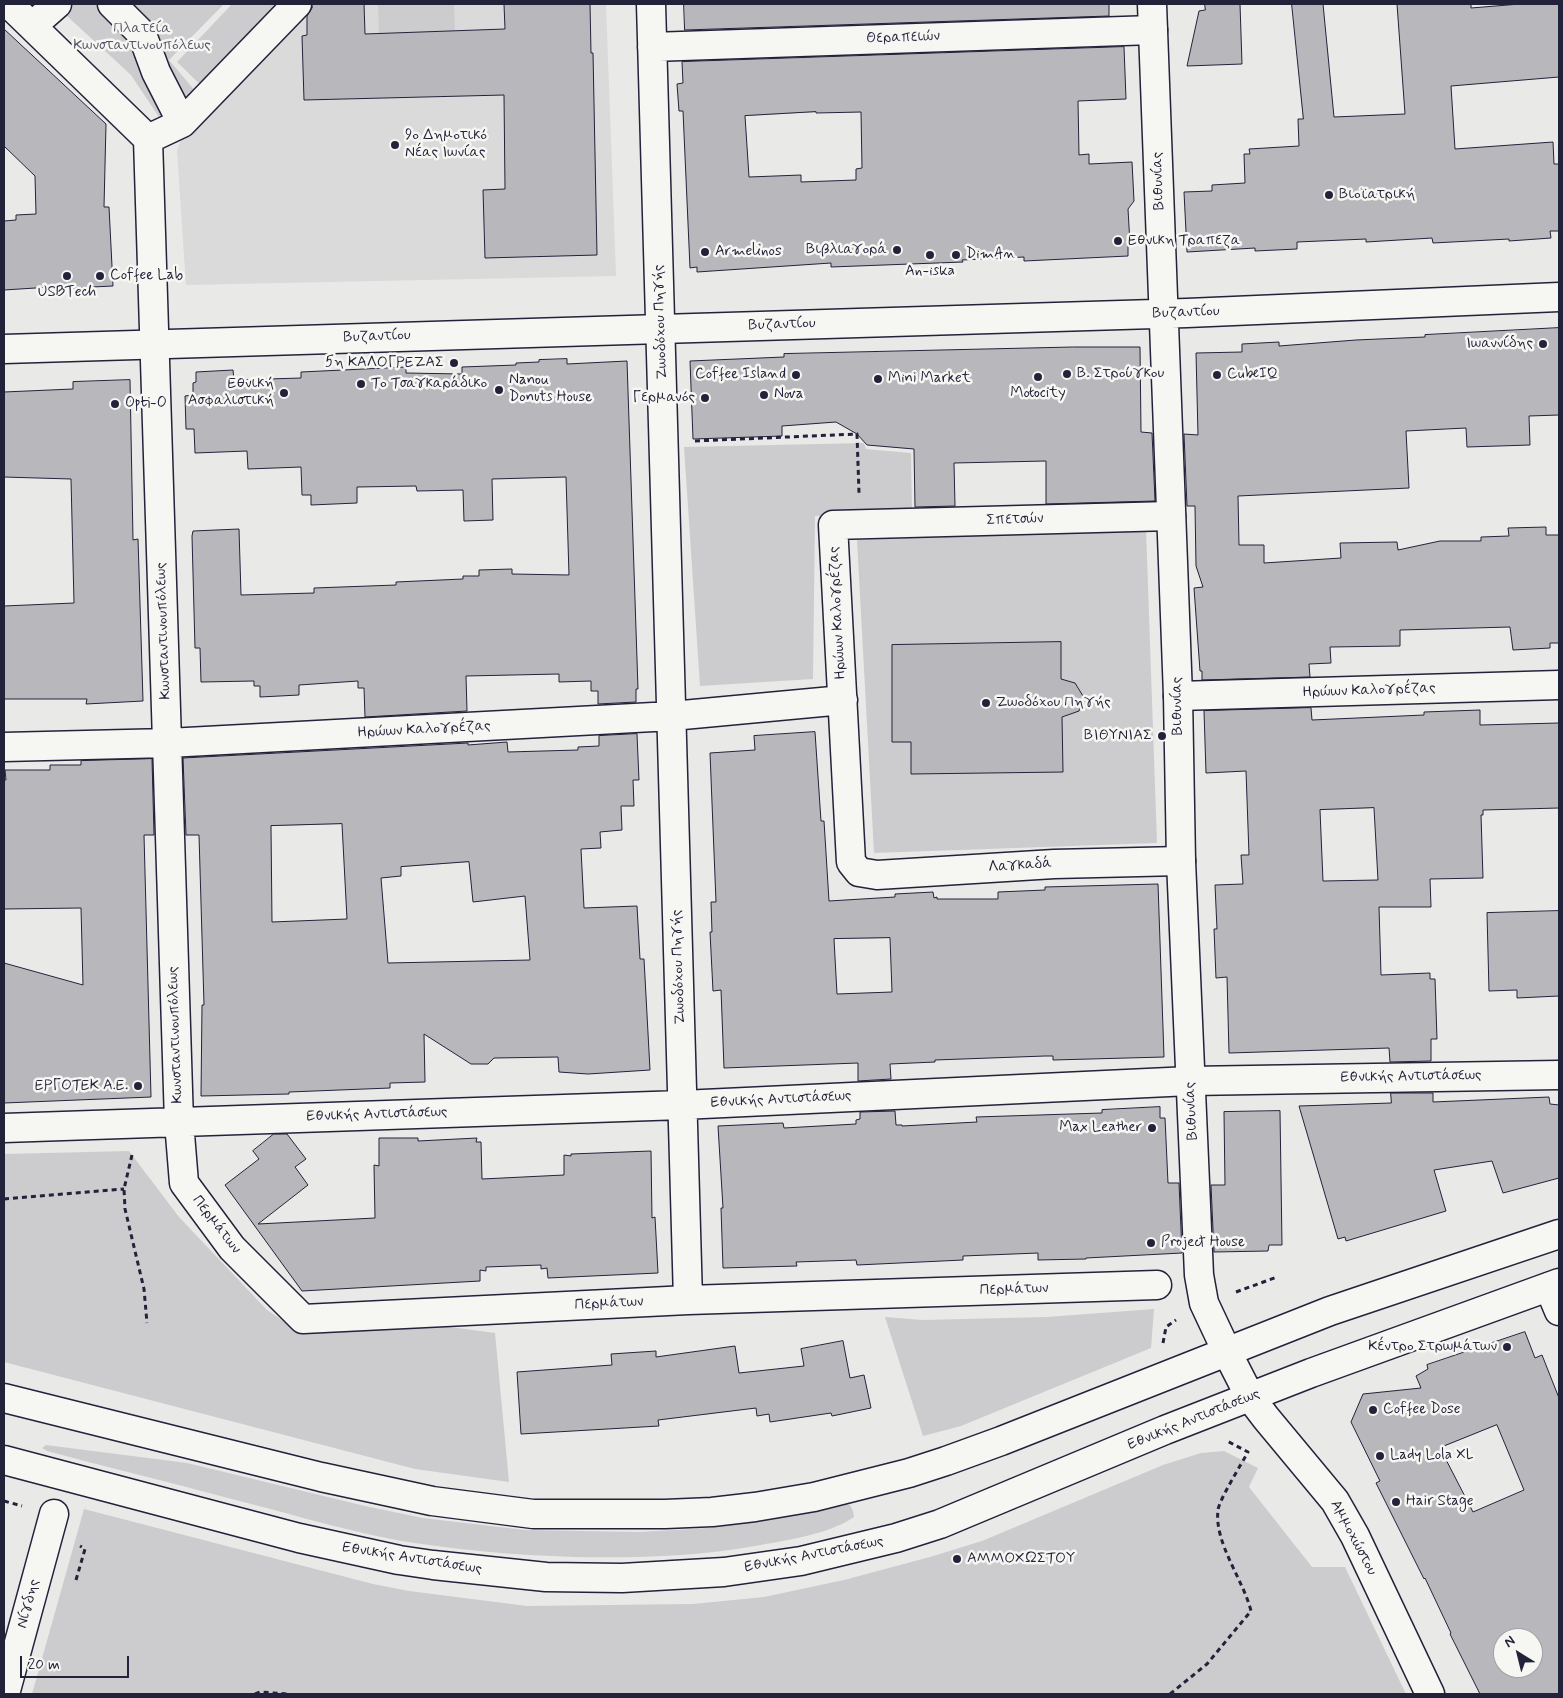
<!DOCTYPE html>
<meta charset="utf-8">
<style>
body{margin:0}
#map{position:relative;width:1563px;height:1698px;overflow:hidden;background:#e9e9e7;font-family:Mynerve,sans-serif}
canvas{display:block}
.frame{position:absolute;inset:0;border:5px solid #22223b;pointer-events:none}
.north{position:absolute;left:1493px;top:1628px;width:50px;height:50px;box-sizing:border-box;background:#f6f6f2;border:1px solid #a1a1a9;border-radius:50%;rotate:324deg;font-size:14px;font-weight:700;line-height:20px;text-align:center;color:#22223b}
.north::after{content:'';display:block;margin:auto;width:18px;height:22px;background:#22223b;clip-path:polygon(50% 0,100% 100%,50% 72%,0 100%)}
.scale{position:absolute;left:20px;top:1656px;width:109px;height:22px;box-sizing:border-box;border:2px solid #22223b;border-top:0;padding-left:6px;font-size:15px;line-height:18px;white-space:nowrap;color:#22223b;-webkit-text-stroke:4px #f6f6f2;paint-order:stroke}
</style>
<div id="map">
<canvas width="1563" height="1698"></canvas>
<div class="frame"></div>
<div class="north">N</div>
<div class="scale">20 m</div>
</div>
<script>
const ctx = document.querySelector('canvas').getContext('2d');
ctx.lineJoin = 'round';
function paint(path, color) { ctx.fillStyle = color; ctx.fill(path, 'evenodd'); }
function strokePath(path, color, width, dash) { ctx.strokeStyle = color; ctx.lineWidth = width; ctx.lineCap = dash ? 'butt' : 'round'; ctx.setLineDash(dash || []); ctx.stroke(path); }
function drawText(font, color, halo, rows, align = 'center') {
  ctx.font = font + ' Mynerve,sans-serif'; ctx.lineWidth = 5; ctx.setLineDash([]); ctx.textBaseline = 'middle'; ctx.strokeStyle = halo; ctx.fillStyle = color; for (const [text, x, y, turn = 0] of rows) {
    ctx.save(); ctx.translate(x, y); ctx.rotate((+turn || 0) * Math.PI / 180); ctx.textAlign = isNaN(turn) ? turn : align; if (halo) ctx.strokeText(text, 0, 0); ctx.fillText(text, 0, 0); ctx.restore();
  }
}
paint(new Path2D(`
 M304,4H606L616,276L186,285L177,151L181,139L190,124Z`), '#dadada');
paint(new Path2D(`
 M54,4H224L169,60L196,92L163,123L131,75Z
 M232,4H289L207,91L177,62Z
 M378,4H454L455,32L379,34Z
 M864,443L866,449L911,453L912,512L815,516L813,679L700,686L684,447Z
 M1146,529L1157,843L874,853L857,540Z
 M129,1151L179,1217L267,1310L286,1323L311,1329L428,1324L495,1333L509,1482L415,1469L4,1362V1154Z
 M1154,1309L1151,1348L961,1426L923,1436L885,1317L923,1320L1047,1317Z
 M46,1445L187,1463L365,1506L423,1518L525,1530L640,1532L708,1528L816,1511L845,1504L850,1505L853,1511L854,1517C828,1535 786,1540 755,1546C695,1557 635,1558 574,1557C514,1555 455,1550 396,1540C338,1529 281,1511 224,1497C165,1481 106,1467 47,1451L42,1448Z
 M1224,1451L1258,1468L1249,1487L1312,1567H1345L1406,1694H32L84,1509L373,1584L409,1591L527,1606L693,1604L764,1597L844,1580L930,1557L982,1541L1163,1465L1201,1453Z`), '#ccccce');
const building = new Path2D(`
 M312,4H364L365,34L505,29L504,4H590L591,53H593L597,255L485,258L483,190L505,189L504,95L304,100L302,36L307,35V16L312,8Z
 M684,4H1109V16L685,30Z
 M1205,4H1240L1242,64L1187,66L1199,11L1205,10Z
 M1292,4H1323L1334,117L1405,114L1397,4H1471V8L1520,4H1559V77L1451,86L1455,149L1553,142L1554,164H1559V231H1550L1551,238L1509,241V239L1433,243L1432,238L1366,242V239L1297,242V249L1255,251V248L1187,252L1184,192L1212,191V185L1245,183L1244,154H1250L1249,149L1299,146L1298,119H1303Z
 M4,29L106,124L104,207H109L113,286L51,289V287L4,290V221L16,220V215L36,214L35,176L4,146Z
 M1124,47L1126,99L1078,101L1079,155L1089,154V164L1132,162L1134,201L1128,209L1130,244L1128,245V256L1024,261V257L962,260L963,262L831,267V263L697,272V267L690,268L683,111H679L677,84L683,83L682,62ZM816,112V113L861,112L862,168L856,169V180L801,182V175L749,177L745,116Z
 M1559,328V415L1529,416L1530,445L1467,447L1466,428L1406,431L1409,488L1238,496L1239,545H1264V563L1341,558L1340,543L1397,542L1398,550L1440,541H1481V537L1509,536L1508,528L1546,527V535H1559V643H1550V648L1513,650L1510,627L1400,630V646L1330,647L1331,663L1309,664L1310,677L1202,680V671H1200L1194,588L1203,587L1196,566L1195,506H1187L1184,434L1198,435L1196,353L1242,352V344L1279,342V346L1356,340L1425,337V335Z
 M1073,347H1140L1141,432L1152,433L1155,501L1046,504V461L954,463L955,506L915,507L914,449L867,445L857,434L836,422L782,426V436L693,439L690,361L784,357V354Z
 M567,359V364L627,361L638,689H636V702L598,704V691H591V681L559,682V674L466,676L467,711L365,717L364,688H358V681L299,685V695L260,697V686H254V681L201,682L200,648H195L192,536L193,531L239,529L241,595L314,593V588L396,585V582L463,579V576H479V570L512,569V574L569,575L566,477L492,479L493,520L464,521L463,490L417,491L416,486L357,487V503L311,505V495H302L301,467L248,469L247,451L195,453L194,429H186L185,396L193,395V383L196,382V372L233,370L234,380L301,378V372L406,367V373L462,374V367L516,365V363L539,362V360Z
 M130,380L133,540L138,539L143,701L86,704L87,699H4V606L74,603L71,479L4,477V392L73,389V382Z
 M1061,642V679L1075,683L1083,696L1079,711L1062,717L1063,772L911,774V742H892V645Z
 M1311,708L1312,720L1424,715V712L1480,710V725L1559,723V808L1483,810V815H1481L1483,878L1430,879L1431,907H1379L1381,975L1430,973V979H1435L1437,1039H1431V1061L1390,1062L1389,1048L1229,1053L1227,977L1216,978L1214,929H1217L1215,885L1243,884L1241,855H1249L1246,771L1206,773L1204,711ZM1374,808L1378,880L1323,881L1320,810Z
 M815,732L821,821H824L829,901L895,897V894L933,892L934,898L937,897V899H998V892L1045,890V887L1158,884L1164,1057L1053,1060V1056H1045L935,1060V1062L890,1064L891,1079L858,1081V1063L724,1068L721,990L713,991L710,932H712L711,902H716L710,753L755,750L754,736ZM890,938L892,992L837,994L834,939Z
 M637,734L639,780H633L634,806H621L622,830L600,832L601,848L581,849L584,908L637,906L640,959H644L650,1070L588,1074L559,1072L558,1057L494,1058L488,1064H471L424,1034L425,1082L390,1083V1088L289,1092V1094L201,1096L202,1005H204L199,835H186L183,758L468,743V745L507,742L508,752L578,750V747L599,746V736ZM342,824L347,919L272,922L271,826ZM469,862L473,902L525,896L530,960L388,963L381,878L401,876V867Z
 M152,759L154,835H144L151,1097L4,1103V963L83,985L81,908L4,909V780H6L5,770H50V765H81V761Z
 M1559,911V996L1517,998V990L1489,991L1487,913Z
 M1391,1093H1433V1102L1549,1097L1550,1104L1559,1105V1178L1503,1193L1492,1161L1434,1170L1446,1211L1346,1241L1345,1237L1338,1239L1299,1106L1391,1103Z
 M1160,1107V1118H1165L1168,1183H1179L1182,1253L1086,1258V1259L1038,1260V1253L963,1256V1260L857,1265L856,1260L796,1262L797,1266L723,1268L721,1208H723L718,1126L783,1123L784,1128L856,1124V1120L860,1119V1112L895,1111L896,1125H902V1126L977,1122L976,1117L1102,1113V1110Z
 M1280,1111L1282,1245H1269L1268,1251L1214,1252L1211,1185H1225L1224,1112Z
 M274,1134H287L306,1159L295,1167L308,1185L258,1224L375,1218L374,1165L379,1166V1138H418V1141L477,1138L476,1142H481L482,1179L564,1175V1155L571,1156V1154L651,1151L652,1218L655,1217L658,1273L548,1278L547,1268L541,1269V1265L486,1267V1271L480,1270V1281L302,1291L225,1185L259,1159L253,1151Z
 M1525,1332L1535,1358L1542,1355L1559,1398V1694H1480L1450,1634L1451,1633L1425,1578L1424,1579L1376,1483L1380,1481L1351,1422L1363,1394L1421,1388L1416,1376L1428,1369L1427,1365ZM1497,1425L1524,1490L1473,1512L1440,1448ZM1503,1638H1533V1668H1503Z
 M843,1341L850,1378L864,1375L871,1408L832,1416L831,1413L770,1422L769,1414L757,1416L756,1408L658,1420L659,1426L521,1434L517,1372L612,1365L611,1354L656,1351V1357L735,1346L739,1373L804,1366L801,1349Z`);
paint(building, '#b8b8bc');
strokePath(building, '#22223b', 1);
const street = new Path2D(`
 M9,4L148,139
 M112,4L142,34L156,72L182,123
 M651,4L688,1300
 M32,26L57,4
 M652,47L1153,30
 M148,139L179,1122L184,1183L232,1248L303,1319L688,1300L1157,1285
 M148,139L182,123L297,4
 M1171,516L833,525L851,862L859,872L877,875L1054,864L1181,861
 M1178,696L1559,685
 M4,747L168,743L672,716L843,700
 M4,1128L682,1105L1190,1081L1559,1075
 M1549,1287L1559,1311
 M5,1694L54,1514`);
const secondary = new Path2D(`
 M1152,4L1178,696L1181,861L1199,1275L1204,1303L1227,1352L1250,1397L1266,1418L1335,1501L1355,1536L1430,1694
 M4,349L1187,313L1559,297
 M4,1398L321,1477L432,1501L533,1514H665L712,1512L755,1507L814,1497L909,1473L946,1461L1001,1441L1330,1311L1559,1234
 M4,1460L299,1538L399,1560L433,1565L546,1577L622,1578L724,1572L801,1561L896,1538L940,1524L1165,1430L1311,1373L1559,1283`);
strokePath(street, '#22223b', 31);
strokePath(secondary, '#22223b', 31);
strokePath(new Path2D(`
 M695,441L857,434L859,493
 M132,1155L124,1189L125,1209L144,1289L147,1323
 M4,1199L124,1189
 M1236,1292L1277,1277
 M1163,1343L1166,1327L1176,1320
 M4,1501L22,1506
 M76,1580L85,1549L80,1546
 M255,1694L260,1692L288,1694
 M1170,1694L1207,1664L1251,1611C1243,1579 1214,1543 1218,1510C1219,1500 1242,1463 1248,1452L1227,1441`), '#22223b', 3, [5, 4]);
strokePath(street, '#f6f6f2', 28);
strokePath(secondary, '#f6f6f2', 28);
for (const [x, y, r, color] of [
 [395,145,5,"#22223b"],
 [1329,195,5,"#22223b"],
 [1118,241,5,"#22223b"],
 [897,250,5,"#22223b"],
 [705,252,5,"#22223b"],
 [930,255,5,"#22223b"],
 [956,255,5,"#22223b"],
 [67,276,5,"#22223b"],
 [100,276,5,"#22223b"],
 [1543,344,5,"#22223b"],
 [454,363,5,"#22223b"],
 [1067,374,5,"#22223b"],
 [796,375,5,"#22223b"],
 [1217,375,5,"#22223b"],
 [1038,377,5,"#22223b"],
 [878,379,5,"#22223b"],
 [361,384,5,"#22223b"],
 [499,390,5,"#22223b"],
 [284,393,5,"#22223b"],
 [764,395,5,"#22223b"],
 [705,398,5,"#22223b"],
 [115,404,5,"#22223b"],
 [986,703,5,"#22223b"],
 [1162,736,5,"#22223b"],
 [138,1086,5,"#22223b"],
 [1152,1128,5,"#22223b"],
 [1151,1243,5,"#22223b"],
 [1507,1347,5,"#22223b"],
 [1373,1410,5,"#22223b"],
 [1380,1456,5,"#22223b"],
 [1396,1502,5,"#22223b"],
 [957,1559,5,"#22223b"]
]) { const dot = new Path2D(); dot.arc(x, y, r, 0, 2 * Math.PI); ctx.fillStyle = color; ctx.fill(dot); strokePath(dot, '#f6f6f2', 2); }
drawText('15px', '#555567', '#f6f6f2', [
 ["Πλατεία",142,29],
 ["Κωνσταντινουπόλεως",142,46]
]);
drawText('15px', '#22223b', '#f6f6f2', [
 ["Θεραπειών",903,38,-2],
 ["Βιθυνίας",1159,181,-92],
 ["Βυζαντίου",1186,313,-2],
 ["Ζωοδόχου Πηγής",661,322,-92],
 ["Βυζαντίου",782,325,-2],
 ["Βυζαντίου",377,337,-2],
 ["Σπετσών",1015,520,-2],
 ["Ηρώων Καλογρέζας",838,613,-93],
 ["Κωνσταντινουπόλεως",164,631,-92],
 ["Ηρώων Καλογρέζας",1369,691,-2],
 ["Βιθυνίας",1178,706,-91],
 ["Ηρώων Καλογρέζας",424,730,-3],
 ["Λαγκαδά",1020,866,-4],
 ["Ζωοδόχου Πηγής",679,967,-92],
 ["Κωνσταντινουπόλεως",176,1035,-92],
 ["Εθνικής Αντιστάσεως",1411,1077,-1],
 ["Εθνικής Αντιστάσεως",781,1100,-3],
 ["Βιθυνίας",1192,1111,-93],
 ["Εθνικής Αντιστάσεως",377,1115,-2],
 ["Περμάτων",216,1225,52],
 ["Περμάτων",1014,1290,-2],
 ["Περμάτων",609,1304,-3],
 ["Εθνικής Αντιστάσεως",1194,1420,-22],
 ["Αμμοχώστου",1353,1538,62],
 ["Εθνικής Αντιστάσεως",814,1555,-11],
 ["Εθνικής Αντιστάσεως",412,1559,9],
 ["Νίγδης",29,1604,-75]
]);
drawText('15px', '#22223b', '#f6f6f2', [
 ["9ο Δημοτικό",405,136],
 ["Νέας Ιωνίας",405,153],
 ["Βιοϊατρική",1339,195],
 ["Εθνικη Τραπεζα",1128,241],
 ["Βιβλιαγορά",887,250,"right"],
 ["Armelinos",715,252],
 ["DimAn",966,255],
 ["An-iska",930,272,"center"],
 ["Coffee Lab",110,276],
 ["USBTech",67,293,"center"],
 ["Ιωαννίδης",1533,344,"right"],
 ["5η ΚΑΛΟΓΡΕΖΑΣ",444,363,"right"],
 ["Β. Στρούγκου",1077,374],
 ["Coffee Island",786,375,"right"],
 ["CubeIQ",1227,375],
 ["Mini Market",888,379],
 ["Nanou",509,381],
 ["Donuts House",509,398],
 ["Εθνική",274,384,"right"],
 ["Ασφαλιστική",274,401,"right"],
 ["Το Τσαγκαράδικο",371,384],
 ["Motocity",1038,394,"center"],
 ["Nova",774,395],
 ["Γερμανός",695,398,"right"],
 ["Opti-O",125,404],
 ["Ζωοδόχου Πηγής",996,703],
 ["ΒΙΘΥΝΙΑΣ",1152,736,"right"],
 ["ΕΡΓΟΤΕΚ Α.Ε.",128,1086,"right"],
 ["Max Leather",1142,1128,"right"],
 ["Project House",1161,1243],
 ["Κέντρο Στρωμάτων",1497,1347,"right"],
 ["Coffee Dose",1383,1410],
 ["Lady Lola XL",1390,1456],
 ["Hair Stage",1406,1502],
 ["ΑΜΜΟΧΩΣΤΟΥ",967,1559]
], 'left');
</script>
